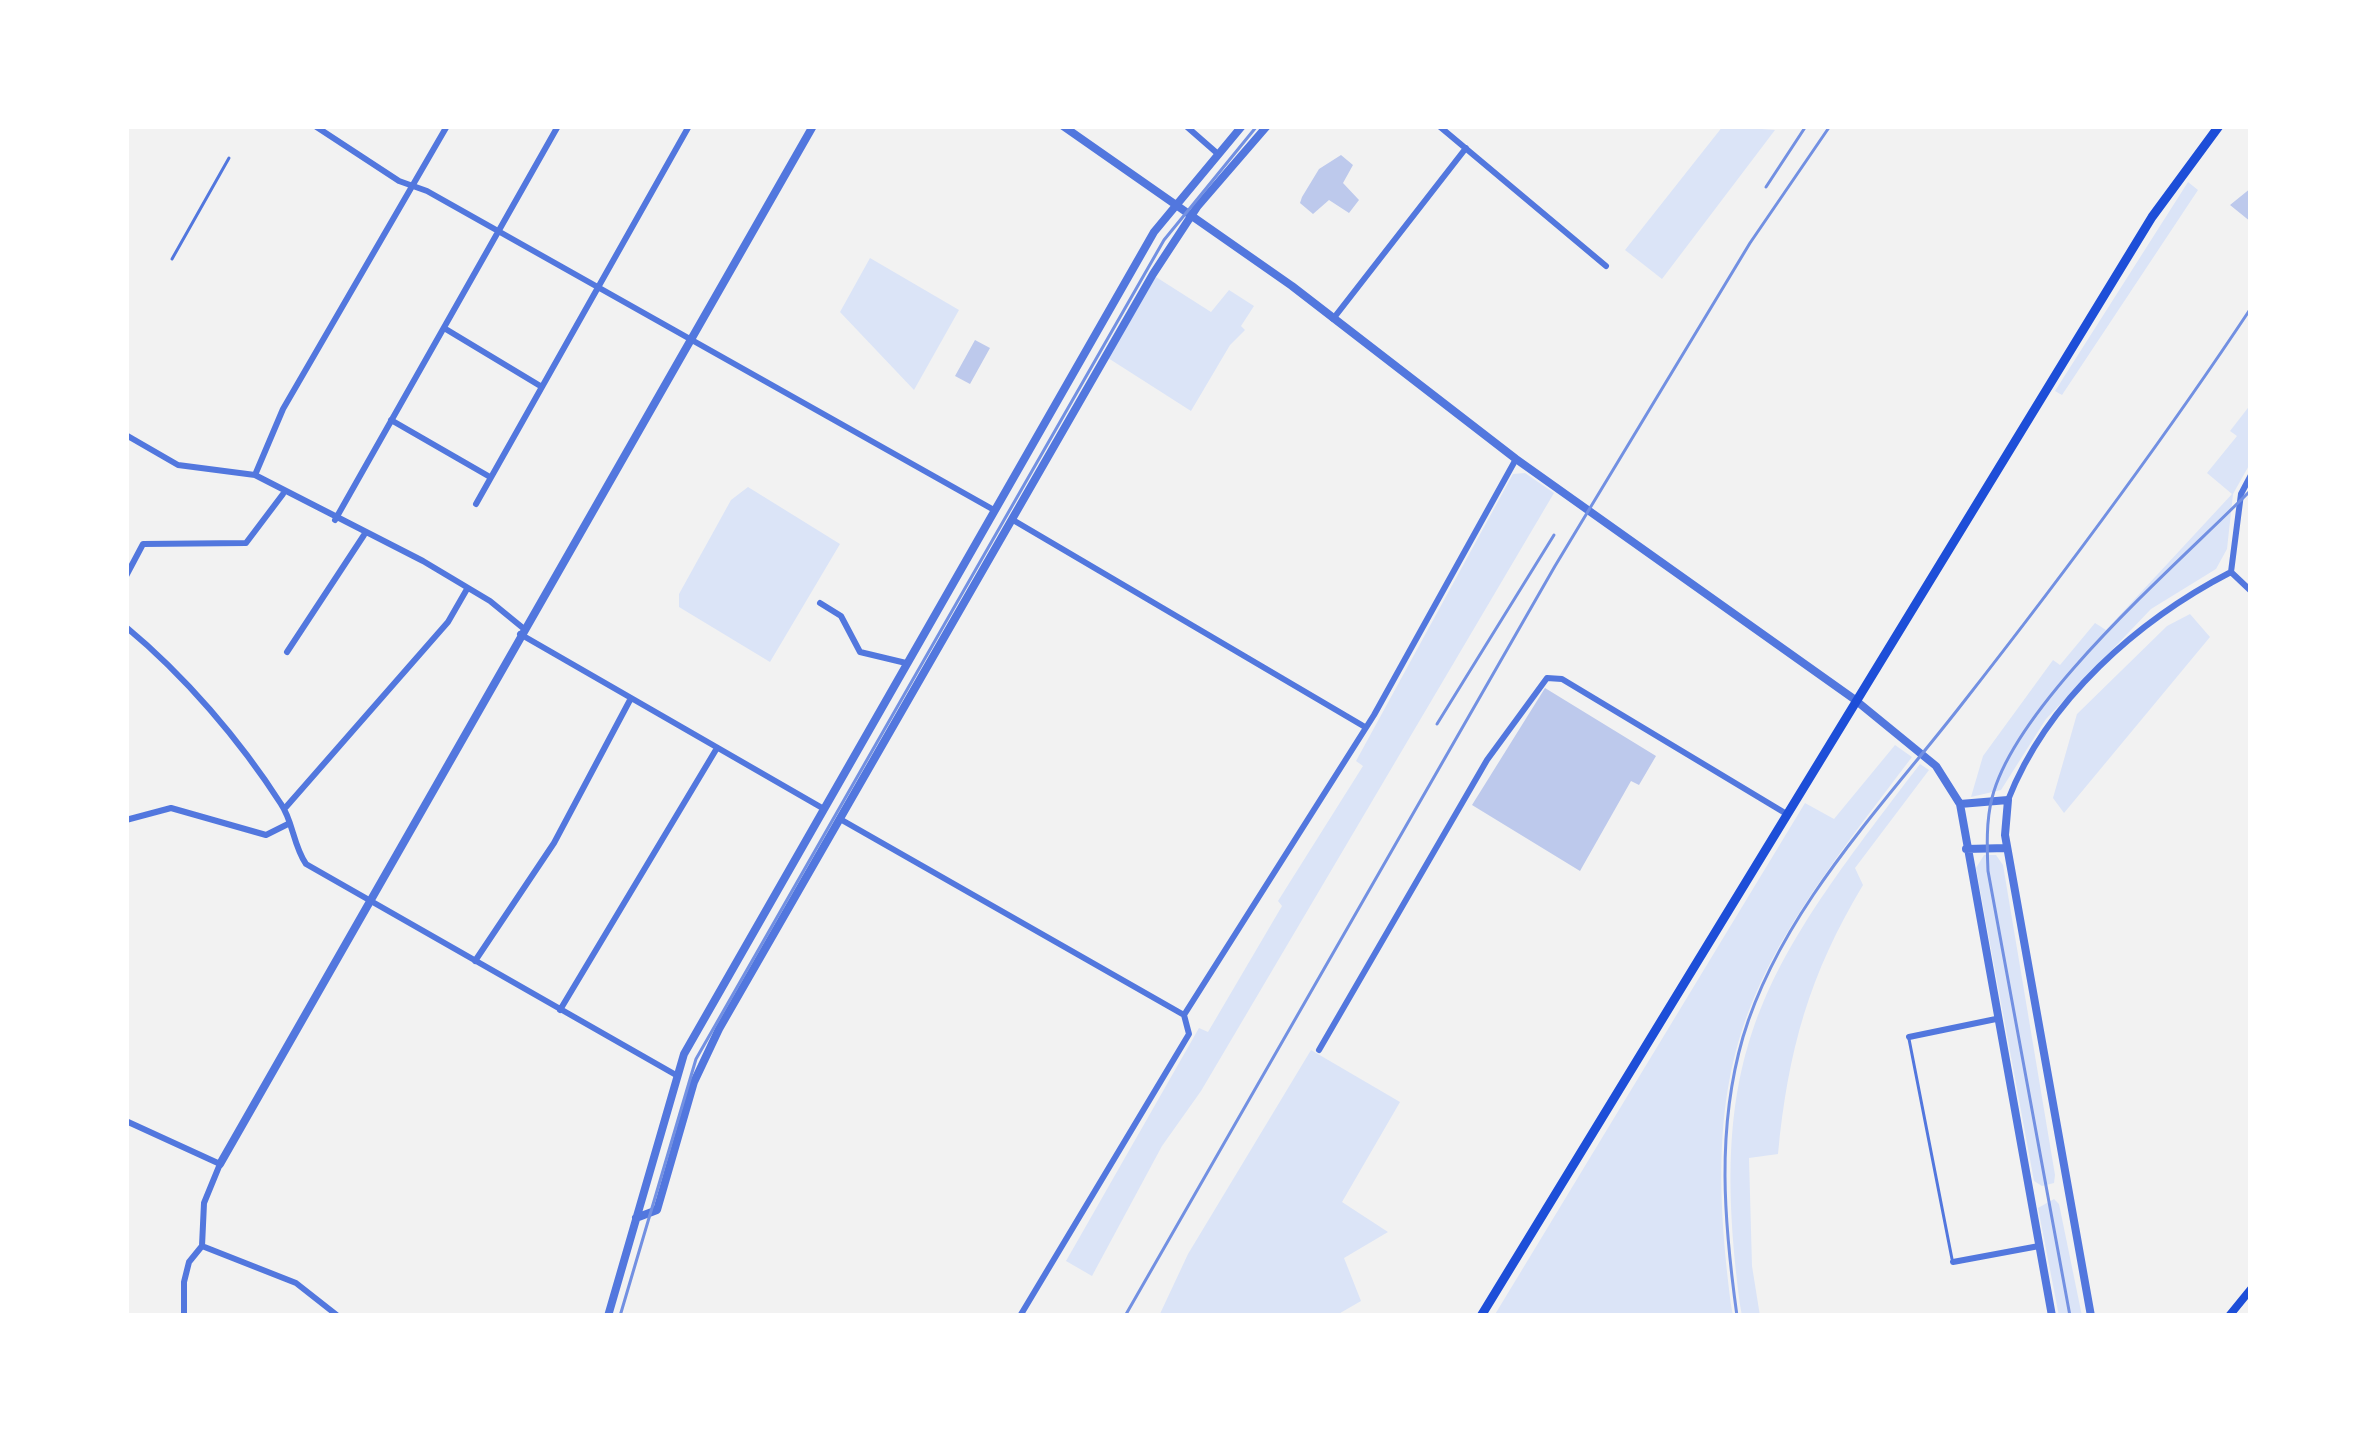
<!DOCTYPE html>
<style>
body{margin:0}
#map{position:relative;width:2377px;height:1442px;overflow:hidden;background:#f2f2f2;font-family:"Times New Roman",serif}
canvas{display:block}
.frame{position:absolute;inset:0;border:129px solid #fff;pointer-events:none}
</style>
<div id="map">
<canvas width="2377" height="1442"></canvas>
<div class="frame"></div>
</div>
<script>
const ctx = document.querySelector('canvas').getContext('2d');
ctx.lineJoin = 'round';
function paint(path, color) { ctx.fillStyle = color; ctx.fill(path, 'evenodd'); }
function strokePath(path, color, width, dash) { ctx.strokeStyle = color; ctx.lineWidth = width; ctx.lineCap = dash ? 'butt' : 'round'; ctx.setLineDash(dash || []); ctx.stroke(path); }
paint(new Path2D(`
 M1723,126L1775,130L1662,279L1625,250Z
 M2188,182L2198,190L2062,395L2055,391Z
 M870,258L959,310L914,390L840,312Z
 M1156,277L1211,312L1229,290L1254,306L1241,326L1245,330L1230,345L1191,411L1108,358Z
 M2251,404V462L2233,494L2227,549L2216,569L2151,609L2046,719L2001,790L1971,797L1983,756L2053,660L2060,665L2095,623L2106,630L2232,494L2207,473L2237,436L2230,431Z
 M1525,473L1554,493L1201,1091L1162,1146L1092,1276L1066,1261L1199,1028L1208,1032L1282,906L1278,901L1363,766L1356,761L1513,474Z
 M748,487L840,544L770,662L679,607V594L731,500Z
 M2190,614L2210,637L2064,813L2053,798L2077,714L2167,626Z
 M1895,745L1912,757C1752,967 1695,1043 1733,1316H1494L1805,803L1834,819Z
 M1920,764L1929,770L1855,868L1863,885C1809,975 1788,1050 1778,1154L1749,1158L1752,1266L1760,1316H1742C1704,1048 1763,969 1920,764Z
 M1984,855H1996L2003,865L2055,1175L2054,1183L2042,1186L2034,1181L1976,868Z
 M1311,1050L1400,1102L1342,1202L1388,1232L1344,1258L1361,1301L1335,1316H1159L1188,1254Z
 M2054,1199L2059,1204L2082,1316H2059L2038,1208Z`), '#dbe4f7');
paint(new Path2D(`
 M1341,155L1353,165L1343,183L1359,200L1349,213L1329,200L1313,214L1300,203L1302,197L1319,169Z
 M2251,188V222L2230,205Z
 M975,340L990,348L970,384L955,376Z
 M1545,688L1656,756L1639,785L1631,781L1580,871L1472,805Z`), '#bdc9ec');
strokePath(new Path2D(`
 M172,259L229,158
 M1909,1039L1952,1259`), '#5277de', 3);
strokePath(new Path2D(`
 M315,126L399,181L427,191L994,510
 M1186,126L1218,154
 M1439,126L1606,266
 M1333,319L1466,148
 M444,328L542,387
 M391,420L490,477
 M126,435L178,465L255,475L423,561L490,601L523,628
 M255,475L283,409L447,126
 M476,504L689,126
 M335,520L558,126
 M1013,520L1365,727
 M2231,572L2241,494L2251,475
 M2232,573L2251,591
 M126,576L143,544L246,543L283,494
 M820,603L841,616L860,652L906,663
 M126,627C184,675 240,740 281,804C293,821 293,845 306,864L676,1075
 M520,634L824,809
 M287,652L364,535
 M2008,800C2047,700 2138,620 2231,572
 M286,807L448,622L467,589
 M840,819L1184,1015
 M126,820L171,808L266,835L288,824
 M475,961L554,843L630,700
 M560,1010L717,748
 M1909,1037L1996,1019
 M1319,1050L1487,760L1547,678L1562,679L1785,813
 M126,1121L220,1164L204,1203L202,1246L189,1262L184,1282V1316
 M202,1246L296,1283L338,1316
 M1953,1262L2039,1246
 M1020,1316L1189,1034L1184,1015L1374,715L1516,459`), '#5277de', 6);
strokePath(new Path2D(`
 M1063,126L1292,286L1516,459L1854,699L1936,766L1960,804L2052,1316
 M1960,804L2008,800L2005,835L2091,1316
 M1966,849L2007,848
 M220,1164L813,126
 M636,1218L657,1210L694,1082L719,1029L1153,274L1197,207L1267,126
 M608,1316L684,1054L1154,232L1242,126`), '#5277de', 8);
strokePath(new Path2D(`
 M2229,1316L2251,1289`), '#1d4ed8', 8);
strokePath(new Path2D(`
 M1481,1316L2152,217L2219,126`), '#1d4ed8', 9);
strokePath(new Path2D(`
 M620,1316L696,1059L1164,240L1257,126
 M2070,1316L1988,871C1987,848 1986,821 1992,798C2016,702 2179,563 2251,490`), '#7290e2', 3);
strokePath(new Path2D(`
 M1766,187L1806,126
 M1437,724L1554,535
 M1125,1316L1555,566L1750,243L1830,126
 M1737,1316C1724,1222 1716,1130 1743,1037C1781,910 1882,807 1962,704C2063,575 2160,445 2251,308`), '#7290e2', 3);
</script>
